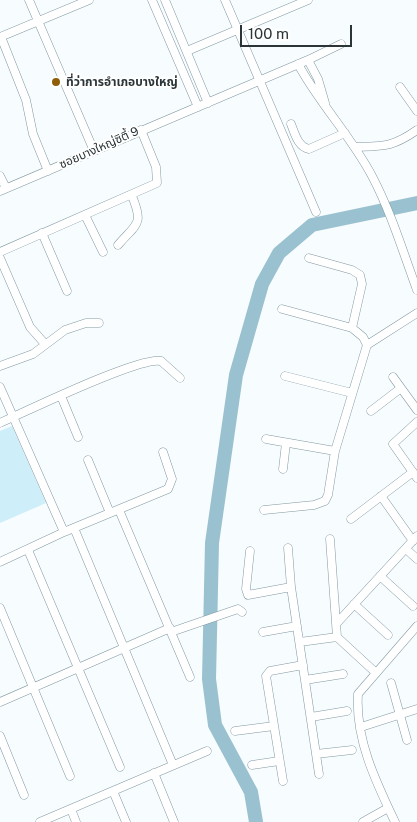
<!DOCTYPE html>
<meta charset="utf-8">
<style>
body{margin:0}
#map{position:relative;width:417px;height:822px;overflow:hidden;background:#f7fcfe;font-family:"Public Sans",sans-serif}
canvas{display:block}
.scale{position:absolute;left:240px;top:25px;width:112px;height:22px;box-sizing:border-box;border:2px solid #2b3538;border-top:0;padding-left:6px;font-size:15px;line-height:18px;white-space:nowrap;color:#2b3538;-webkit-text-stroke:4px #fff;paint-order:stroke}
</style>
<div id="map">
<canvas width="417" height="822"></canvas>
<div class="scale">100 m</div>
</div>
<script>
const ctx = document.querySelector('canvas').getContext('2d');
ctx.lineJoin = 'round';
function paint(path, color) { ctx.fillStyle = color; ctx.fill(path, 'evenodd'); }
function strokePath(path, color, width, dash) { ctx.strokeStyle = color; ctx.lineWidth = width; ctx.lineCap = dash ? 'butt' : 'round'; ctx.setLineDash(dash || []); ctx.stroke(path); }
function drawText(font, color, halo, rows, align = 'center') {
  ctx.font = font + ' "Public Sans","Noto Sans Thai",sans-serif'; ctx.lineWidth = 4; ctx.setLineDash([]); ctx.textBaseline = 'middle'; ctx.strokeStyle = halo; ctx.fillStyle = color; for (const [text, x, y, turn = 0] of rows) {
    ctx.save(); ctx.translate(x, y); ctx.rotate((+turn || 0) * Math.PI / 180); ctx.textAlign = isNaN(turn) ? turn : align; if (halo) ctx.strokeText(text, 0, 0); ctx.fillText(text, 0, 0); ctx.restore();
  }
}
paint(new Path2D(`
 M12,426L46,503L0,523V431Z`), '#ceeefa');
strokePath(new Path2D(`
 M256,822L251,792L215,725L209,679L212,543L236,375L262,284L279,253L312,225L417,203`), '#9ac1d0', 14);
const street = new Path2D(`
 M29,0L94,151
 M152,0L198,107
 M165,0L208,103
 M225,0L316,212
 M0,37L89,0
 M1,37L26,100L33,134L48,171
 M187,51L308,0
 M308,60L318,79L325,103
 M298,64C319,103 351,136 372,176C391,212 403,252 417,290
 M400,87L417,111
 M291,124C295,134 298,147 309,149L345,133
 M355,147C384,146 393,147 417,130
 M0,176L6,188
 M0,191L308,60L341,44
 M85,215L103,252
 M42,233L67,291
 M118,245C137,223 144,225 132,196
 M0,252L157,183L156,167L141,130
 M0,258L30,327L45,344
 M309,258L352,270L360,275L362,284L352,328
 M282,309L352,328L363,337L367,345
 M0,366L33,354L65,330L86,323H99
 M285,376L352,393
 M393,377L417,410
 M0,387L64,532
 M61,396L78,437
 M371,411L401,388
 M417,422L393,444L417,478
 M0,423C27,411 140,356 161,361L180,378
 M266,439L335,451
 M88,460L110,513
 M283,469L286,443
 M381,496L413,541
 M119,510L190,677
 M264,510L314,505L325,501L328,495L335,451L367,345L417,313
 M351,519L413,472
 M74,528L173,765
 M330,539L337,637
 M288,548L291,587L319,774
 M406,549L417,559
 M28,550L120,767
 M250,551L246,589L248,595L291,587
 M0,562L64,532L168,489L172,479L163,452
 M380,576L413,606
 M354,604L388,635
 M0,608L70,776
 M337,623L417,536
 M171,632L238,609L242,612
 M263,632L297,626
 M300,642L337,637L375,672
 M305,680L343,674
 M391,683L407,740
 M0,702L170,628
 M311,717L347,711
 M361,727L417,709
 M235,731L274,726
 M0,736L24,795
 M316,754L352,750
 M252,765L279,761
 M154,773L174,822
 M283,781L266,676L270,671L303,665
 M113,791L126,822
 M71,809L76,822
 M40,822L207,751
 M363,822L388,808
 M395,822C376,782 355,739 358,694L417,626`);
strokePath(street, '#8299a2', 9);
strokePath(street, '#fff', 8);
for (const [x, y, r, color] of [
 [56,82,5,"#8f5e09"]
]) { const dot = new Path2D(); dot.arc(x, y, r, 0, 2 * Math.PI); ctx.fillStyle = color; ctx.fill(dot); strokePath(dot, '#fff', 2); }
drawText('bold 12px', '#2b3538', '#fff', [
 ["ที่ว่าการอำเภอบางใหญ่",66,82]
], 'left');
drawText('12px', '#2b3538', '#fff', [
 ["ซอยบางใหญ่ซิตี้ 9",99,148,-24]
]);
</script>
